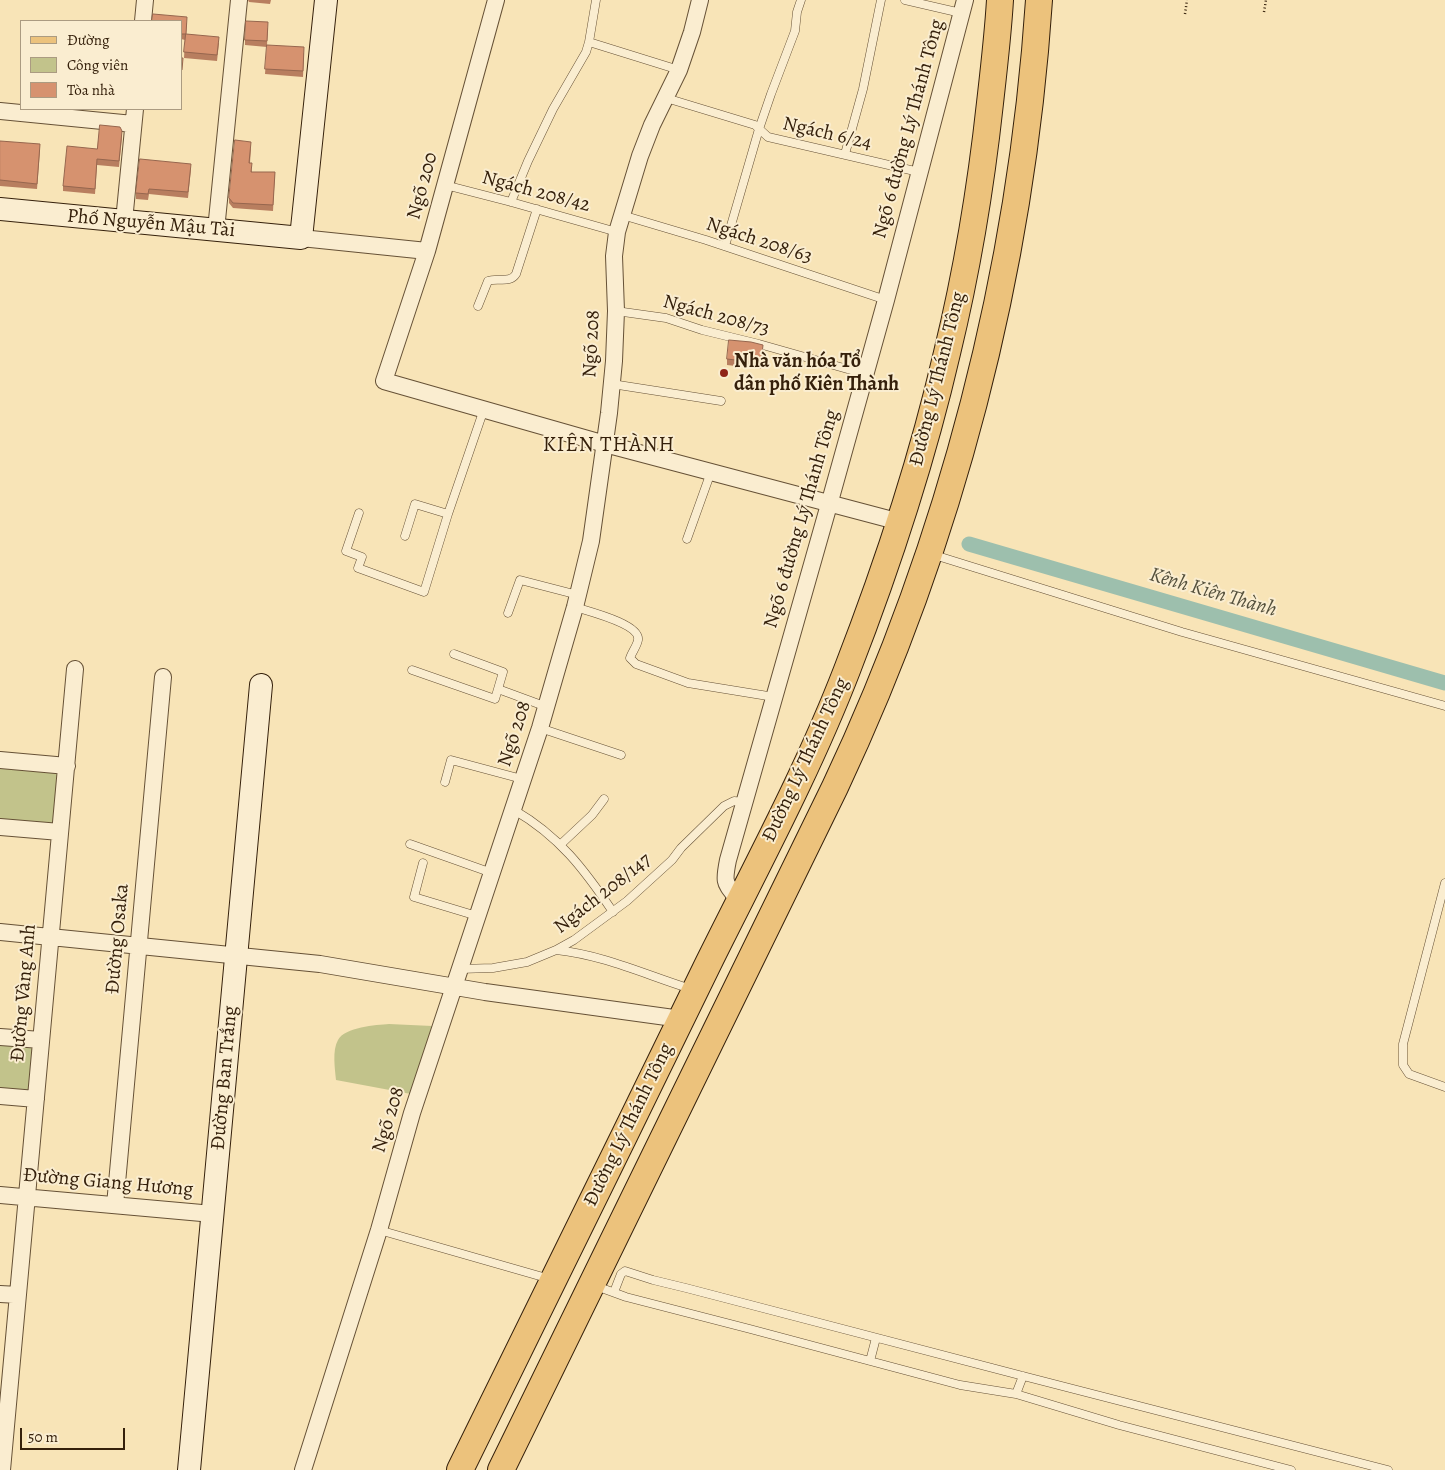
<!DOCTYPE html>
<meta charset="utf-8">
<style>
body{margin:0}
#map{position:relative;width:1445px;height:1470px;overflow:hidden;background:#f8e4b7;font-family:Alegreya,serif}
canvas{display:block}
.legend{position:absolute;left:20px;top:20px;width:162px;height:90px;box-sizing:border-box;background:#faedd0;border:1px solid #ab9b81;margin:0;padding:6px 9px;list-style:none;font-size:15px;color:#35200b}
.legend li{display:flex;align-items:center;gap:10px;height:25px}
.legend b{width:25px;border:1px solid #ab9b81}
.scale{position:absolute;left:20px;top:1428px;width:105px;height:22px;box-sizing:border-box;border:2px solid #35200b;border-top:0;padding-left:6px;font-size:15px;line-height:18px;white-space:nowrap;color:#35200b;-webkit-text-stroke:4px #faedd0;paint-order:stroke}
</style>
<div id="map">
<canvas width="1445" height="1470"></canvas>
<ul class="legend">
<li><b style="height:6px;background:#ecc27c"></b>Đường</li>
<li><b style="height:14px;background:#c2c38b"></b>Công viên</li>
<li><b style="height:14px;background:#d6926f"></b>Tòa nhà</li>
</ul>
<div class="scale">50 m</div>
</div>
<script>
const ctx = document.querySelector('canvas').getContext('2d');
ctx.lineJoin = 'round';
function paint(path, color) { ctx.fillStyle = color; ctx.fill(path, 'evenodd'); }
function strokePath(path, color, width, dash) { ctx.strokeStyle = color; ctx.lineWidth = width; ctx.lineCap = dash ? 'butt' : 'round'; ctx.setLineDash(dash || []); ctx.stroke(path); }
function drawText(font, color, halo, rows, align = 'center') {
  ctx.font = font + ' Alegreya,serif'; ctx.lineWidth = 4; ctx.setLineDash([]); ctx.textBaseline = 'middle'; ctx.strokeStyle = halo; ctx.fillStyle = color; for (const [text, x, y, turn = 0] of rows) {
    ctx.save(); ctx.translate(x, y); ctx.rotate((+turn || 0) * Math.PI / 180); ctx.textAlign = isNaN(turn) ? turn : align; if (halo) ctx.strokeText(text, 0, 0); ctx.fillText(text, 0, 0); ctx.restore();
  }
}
paint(new Path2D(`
 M0,760L67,766L60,833L0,828Z
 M389,1024L432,1026L411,1094L336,1080C335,1069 332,1050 338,1040C345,1027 376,1025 389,1024Z
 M0,1037L41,1040L36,1099L0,1096Z`), '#c2c38b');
strokePath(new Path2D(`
 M969,544L1445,683`), '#9dbfad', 15);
const lane = new Path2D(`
 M905,0L961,13
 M589,42L679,70
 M666,98L755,125L768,137L919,172
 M845,154L863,89L881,0
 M445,185L511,202L617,232
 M511,202L528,161L553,109L586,52L589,42L596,0
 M622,215L706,240L886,300
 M725,246L759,129L771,94L795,31L797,12L801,0
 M478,306L488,281C497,277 510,284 516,274L537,209
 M616,311L666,318L702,330L759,344L865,374
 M612,384L721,401
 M359,513L346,551L362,557L358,568L424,592L448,514L484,409
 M405,536L415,504L448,514
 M687,539L711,472
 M931,554L1182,632L1445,706
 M575,607C587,611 641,624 638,640C637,646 632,652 630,658L636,664L688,683L774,697
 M508,613L520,580L578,595
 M454,654L503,672L498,689
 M412,670L495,699L498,689L547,707
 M540,728L621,755
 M445,782L451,760L522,779
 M514,810C559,836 584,869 613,912
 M410,844L492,873
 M560,845L592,815L604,799
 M423,863L414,897L477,916
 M1445,883L1403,1044V1065L1409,1074L1445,1087
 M556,950C604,955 646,975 691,989
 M459,969L493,968L527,962L556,950L574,940L627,901L672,860L681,848L724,806L734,801L744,802
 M379,1230L550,1279
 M596,1286L626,1297L750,1329L960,1385L1016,1394L1023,1376
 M614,1292L621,1274L625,1271L653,1280L686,1288L1023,1376L1388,1470
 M870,1361L876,1338
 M1016,1394L1119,1425L1291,1470`);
const street = new Path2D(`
 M496,0L427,251L384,381L605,444L900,522
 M143,21L145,0
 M0,111L133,124
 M124,221L135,109
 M216,230L239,0
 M301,238L427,251
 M0,760L67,766
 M0,827L60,832
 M739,901C725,882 723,885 728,860L832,494L886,300L965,0
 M0,932L320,964L485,992L681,1019
 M0,1037L41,1040
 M0,1096L36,1099
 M0,1195L213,1214
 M115,1205L163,677
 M0,1294L18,1295
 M2,1470L75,669
 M303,1470L379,1230L412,1113L540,728L575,607L591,541L609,413L614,361L616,311L614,256L617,232L640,156L652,125L679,70L692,32L700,0`);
const secondary = new Path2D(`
 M0,209L301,238L326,0
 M189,1470L261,685`);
const primary = new Path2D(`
 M460,1470C543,1301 626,1133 708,964C756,867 808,771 847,670C887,567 922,461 947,353C967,271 981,186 990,103C994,68 998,34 1000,0
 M501,1470L835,787C951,541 1021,272 1039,0`);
strokePath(lane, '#665136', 9);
strokePath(street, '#665136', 18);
strokePath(secondary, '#35200b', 24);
strokePath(primary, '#35200b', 28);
strokePath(new Path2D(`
 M1264,12L1266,0
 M1185,14L1187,0`), '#35200b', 2.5, [1, 2.5]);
strokePath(lane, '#faedd0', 8);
strokePath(street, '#faedd0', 16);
strokePath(secondary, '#faedd0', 22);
strokePath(primary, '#ecc27c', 26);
paint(new Path2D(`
 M248,0H271L270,4L249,2Z
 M181,21L187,23L186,34L219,43L217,61L184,58L185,40L181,39Z
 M268,28L267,45L304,53L303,77L265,74L267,47L245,45V40Z
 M122,137L119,167L97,165L95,194L63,191V186L97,149Z
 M0,141L40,150L37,189L0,186Z
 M251,147L250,163L252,172H275L273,211L233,208L229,203V198Z
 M191,169L188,198L149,194L148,200L136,199V193Z
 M763,351L761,369L727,365V359Z`), '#b87e5f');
const building = new Path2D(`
 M153,14L187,17L186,34H181V21H152Z
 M246,21L268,22L267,41L245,40Z
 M186,34L219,37L217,55L184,52Z
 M267,45L304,47L303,71L265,69Z
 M181,58H183L182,70H181Z
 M100,125L120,127L122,131L119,161L97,159L95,189L63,186L67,146L97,149Z
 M235,140L251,142L249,163H252L251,172H275L273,205L233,203L229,198Z
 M0,141L40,144L37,184L0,180Z
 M140,159L191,164L188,192L149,189L148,194L136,193Z
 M729,340L751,342L763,345L761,363L727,359Z`);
paint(building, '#d6926f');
strokePath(building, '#96664e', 1);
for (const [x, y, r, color] of [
 [724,373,5,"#8f2418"]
]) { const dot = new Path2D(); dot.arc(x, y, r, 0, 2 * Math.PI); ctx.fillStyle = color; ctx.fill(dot); strokePath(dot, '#faedd0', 2); }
drawText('20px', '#35200b', '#faedd0', [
 ["Ngõ 6 đường Lý Thánh Tông",909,129,-75],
 ["Ngách 6/24",827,134,13],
 ["Ngõ 200",423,186,-75],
 ["Ngách 208/42",536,192,15],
 ["Phố Nguyễn Mậu Tài",151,224,5],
 ["Ngách 208/63",759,241,18],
 ["Ngách 208/73",716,316,15],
 ["Ngõ 208",592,344,-87],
 ["Đường Lý Thánh Tông",938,379,-76],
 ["Ngõ 6 đường Lý Thánh Tông",802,519,-74],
 ["Ngõ 208",515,734,-72],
 ["Đường Lý Thánh Tông",806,760,-65],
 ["Ngách 208/147",603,894,-38],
 ["Đường Osaka",118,939,-85],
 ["Đường Vàng Anh",24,993,-85],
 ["Đường Ban Trắng",225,1078,-85],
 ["Ngõ 208",389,1120,-73],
 ["Đường Lý Thánh Tông",629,1125,-64],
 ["Đường Giang Hương",108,1183,5]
]);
drawText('bold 20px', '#35200b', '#faedd0', [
 ["Nhà văn hóa Tổ",734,362],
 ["dân phố Kiên Thành",734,385]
], 'left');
ctx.letterSpacing = '1px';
drawText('21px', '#35200b', '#faedd0', [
 ["KIÊN THÀNH",609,446]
]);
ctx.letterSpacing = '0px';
drawText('italic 21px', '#54503c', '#faedd0', [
 ["Kênh Kiên Thành",1213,593,16]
]);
</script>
